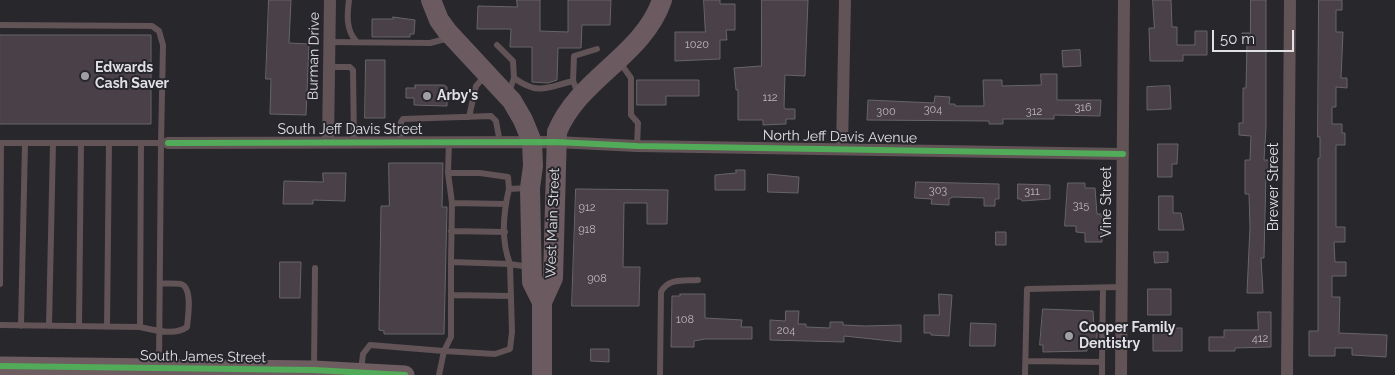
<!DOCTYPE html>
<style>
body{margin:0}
#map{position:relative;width:1395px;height:375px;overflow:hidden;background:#28272b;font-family:Raleway,sans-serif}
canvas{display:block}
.scale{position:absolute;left:1212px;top:30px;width:82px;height:22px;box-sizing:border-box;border:2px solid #e1e0e4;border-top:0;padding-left:6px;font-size:15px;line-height:18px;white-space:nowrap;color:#e1e0e4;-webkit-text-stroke:4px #27262c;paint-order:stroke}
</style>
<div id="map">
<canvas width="1395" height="375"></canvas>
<div class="scale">50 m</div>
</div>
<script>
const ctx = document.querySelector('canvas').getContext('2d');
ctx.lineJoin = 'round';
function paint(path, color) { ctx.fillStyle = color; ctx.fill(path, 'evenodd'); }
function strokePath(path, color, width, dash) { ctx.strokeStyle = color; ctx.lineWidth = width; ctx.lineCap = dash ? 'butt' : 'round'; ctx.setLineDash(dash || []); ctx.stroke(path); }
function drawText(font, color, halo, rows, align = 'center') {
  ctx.font = font + ' Raleway,sans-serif'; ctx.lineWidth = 4; ctx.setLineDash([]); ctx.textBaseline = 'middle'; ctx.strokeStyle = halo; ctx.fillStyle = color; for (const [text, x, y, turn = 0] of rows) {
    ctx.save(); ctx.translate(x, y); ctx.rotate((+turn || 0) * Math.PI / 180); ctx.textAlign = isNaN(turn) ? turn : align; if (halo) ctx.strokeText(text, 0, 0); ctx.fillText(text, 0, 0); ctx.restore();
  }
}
const building = new Path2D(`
 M269,0H291L289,43L309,44L306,115L270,114L271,79H266Z
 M517,0H540V31L568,32V0H611L610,25H582L581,48H558L557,80L548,83L532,82V47H510L511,29H477L478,6L517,7Z
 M704,0H720V4H735V30H726L727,40H720V59L675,61V32H705Z
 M762,0H808L805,76L785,75L784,107L785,109H795V119H786V124L763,125V120H738V90H736L734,68L761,66Z
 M1153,0H1171L1172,27H1177V45H1195V31H1207V55H1183V61H1150L1149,28H1154Z
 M1251,0H1266V128L1264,160H1277V171H1266L1264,258H1261L1263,293H1247L1250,227L1249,194H1245V160H1250L1251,136L1239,135V123H1243V88H1246L1247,43H1242V33H1250Z
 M1319,0H1342V10H1336V32H1343L1341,78H1347V88L1336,87V107H1332V124H1342V133H1345V145H1336V227H1345V242H1334L1335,262H1346V276H1332V297H1340L1339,333L1387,335L1386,357L1352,355V348H1335V356H1309V331H1318V158H1320V137H1318Z
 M393,17L415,20L414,34H410V37H372V19H393Z
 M0,35H151V124H0Z
 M1080,50L1081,66L1063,67L1062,51Z
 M366,60H385V118H365Z
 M1041,74H1057V100H1101L1100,116L1054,115V119H1003V124H989V121L867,120L868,100L934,103L935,96L950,97L949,104H955V106H984L983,80H1002V86L1041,85Z
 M637,80H699V96H666V105H637Z
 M415,85H444L447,87V106L414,105V98H406V88H415Z
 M1170,86L1171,109L1147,110V87Z
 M1158,144H1178L1177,164H1172V177H1158Z
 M389,163H443L442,207H447L444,334H384V331L379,330L381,206H389Z
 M736,170H745V190H715V175L736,173Z
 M323,173H346L345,201L313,200V204H283L284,181L323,182Z
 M768,174L799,177L798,193L768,192Z
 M916,182L999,184V199H995V206H984V198L953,197L949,199V205L931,204L932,199L915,198Z
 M1068,183H1085V188H1095L1097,214H1102V242H1085V233L1076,232V226H1065Z
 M1018,184L1050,185V199L1022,201L1021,199H1018Z
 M576,189L668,190L667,224H647V203H624L623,267H640L639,306H572Z
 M1159,196H1173V213H1181L1184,230H1159Z
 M996,232H1006V245H996Z
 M1154,252H1168V262L1155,263Z
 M280,262H301L300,298H280Z
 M1148,289H1171V315H1148Z
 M680,294H705V318L742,320L741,327H752V339H705L694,341V347H671L672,296H680Z
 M939,294L952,295L949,336L931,335V333H924V315H939Z
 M1043,309L1093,311L1094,328H1097V348H1087V351L1043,352V345H1040Z
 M786,311H799L798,324H806V327L830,328V322H843V325L865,326L901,325V342L844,336V342L770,340V320L785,321Z
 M1258,312H1271V347L1235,348V351H1209V337H1224V330H1258Z
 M971,323L996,324L995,346H970Z
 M1164,328H1182V351H1153V332L1164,331Z
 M591,349H609V362L591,361Z`);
paint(building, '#494048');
strokePath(building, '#676568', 1);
strokePath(new Path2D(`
 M349,0C347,15 346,30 356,41
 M0,25L152,26L159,31L163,45L161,143H164
 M330,42L430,43L449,38
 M497,45L513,61L514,78
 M619,61L631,78V115L638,123L637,146
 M329,67H350L353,70L354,143
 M573,81L574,56L597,49
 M509,92L514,78C539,96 548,87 573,81L578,93
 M469,117L476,86L485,76
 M449,142L448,173H480L508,177L509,189
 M400,143L401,122L403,119L491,116L496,121L500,143
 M528,188L509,189C503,214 501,241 510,264L529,267
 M452,203L506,204
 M451,231L505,232
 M0,284L1,143H161L159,365
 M451,295L511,296
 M0,325L140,327C154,330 175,336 187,327C188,317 193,288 181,284C175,283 166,284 160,283
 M21,326L25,143
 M49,326L53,143
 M79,326L81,143
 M107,327L109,143
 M140,327L141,143
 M1102,347H1121
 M1026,361L1102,362L1103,288
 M1102,362V375
 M314,369L315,268
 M361,370L363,354L370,345L444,351L451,337V262
 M439,375L444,351L495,354L510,349L512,332L510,264L451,262L452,203L448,173
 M660,375L661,292C668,278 684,281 698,280
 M1025,375L1027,289L1122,287`), '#615356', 6);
strokePath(new Path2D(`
 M168,143L556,142L637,146L1123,154
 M328,143L330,0
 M842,149L845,0
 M1121,375L1124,0
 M1287,375L1290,0`), '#615356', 12);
strokePath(new Path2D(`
 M0,366L314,370L405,375`), '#6d5d61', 19);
strokePath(new Path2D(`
 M431,0L439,20L447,31L512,101L523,120L532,142L533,166L530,188L532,282L542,302
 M542,375V302L553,278L557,132C579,78 643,56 662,0`), '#6b5b60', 20);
strokePath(new Path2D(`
 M168,143L556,142L637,146L1123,154
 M0,366L314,370L405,375`), '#51ab58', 6);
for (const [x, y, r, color] of [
 [85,76,5,"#a09fa3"],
 [427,96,5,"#a09fa3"],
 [1069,336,5,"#a09fa3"]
]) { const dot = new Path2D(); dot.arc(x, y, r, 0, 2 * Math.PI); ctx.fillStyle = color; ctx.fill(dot); strokePath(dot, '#27262c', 2); }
drawText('11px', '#bbb8bd', null, [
 ["1020",697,45],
 ["112",770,98],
 ["316",1083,108],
 ["304",933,110],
 ["300",886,112],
 ["312",1034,112],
 ["303",938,191],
 ["311",1032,192],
 ["315",1081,206],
 ["912",587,208],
 ["918",587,230],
 ["908",597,279],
 ["108",685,320],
 ["204",786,331],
 ["412",1260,339]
]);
drawText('14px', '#e1e0e4', '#27262c', [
 ["Burman Drive",314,56,-89],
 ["South Jeff Davis Street",350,130],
 ["North Jeff Davis Avenue",840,137,1],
 ["Brewer Street",1274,187,-90],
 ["Vine Street",1107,202,-90],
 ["West Main Street",553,223,-88],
 ["South James Street",203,357,1]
]);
drawText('bold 14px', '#e1e0e4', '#27262c', [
 ["Edwards",95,68],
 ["Cash Saver",95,84],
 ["Arby's",437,96],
 ["Cooper Family",1079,328],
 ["Dentistry",1079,344]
], 'left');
</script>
